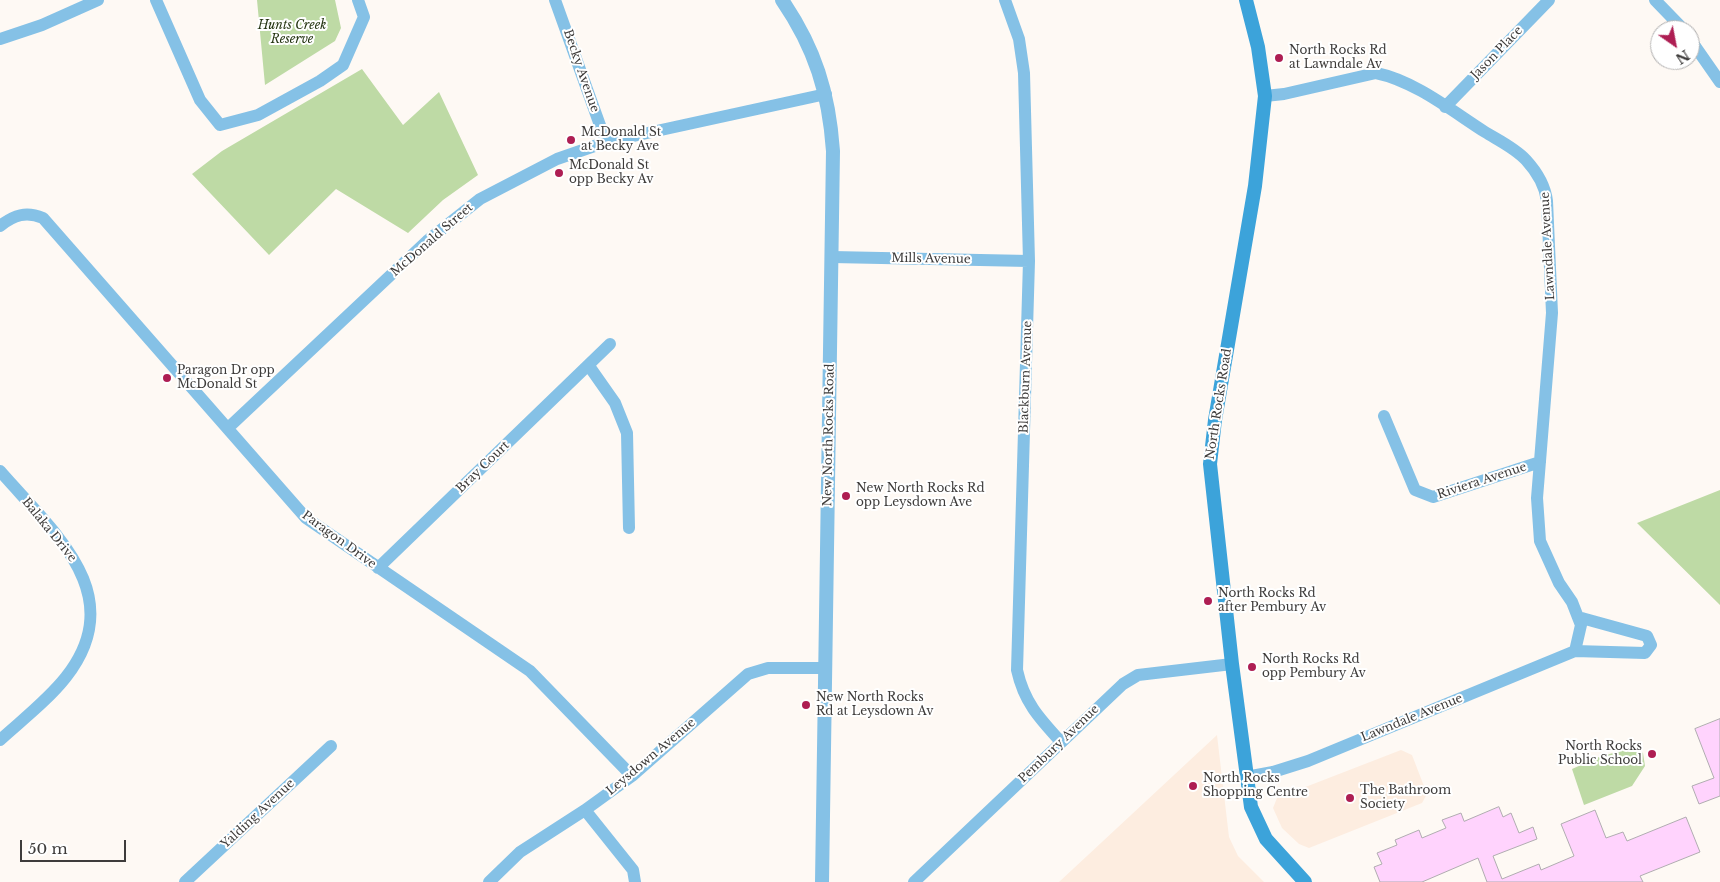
<!DOCTYPE html>
<style>
body{margin:0}
#map{position:relative;width:1720px;height:882px;overflow:hidden;background:#fef9f4;font-family:"Libre Baskerville",serif}
canvas{display:block}
.north{position:absolute;left:1650px;top:20px;width:50px;height:50px;box-sizing:border-box;background:#fff;border:1px solid #b2b1b1;border-radius:50%;rotate:147deg;font-size:14px;font-weight:700;line-height:20px;text-align:center;color:#3e3c3b}
.north::after{content:'';display:block;margin:auto;width:18px;height:22px;background:#ae1e53;clip-path:polygon(50% 0,100% 100%,50% 72%,0 100%)}
.scale{position:absolute;left:20px;top:840px;width:106px;height:22px;box-sizing:border-box;border:2px solid #3e3c3b;border-top:0;padding-left:6px;font-size:15px;line-height:18px;white-space:nowrap;color:#3e3c3b;-webkit-text-stroke:4px #fff;paint-order:stroke}
</style>
<div id="map">
<canvas width="1720" height="882"></canvas>
<div class="north">N</div>
<div class="scale">50 m</div>
</div>
<script>
const ctx = document.querySelector('canvas').getContext('2d');
ctx.lineJoin = 'round';
function paint(path, color) { ctx.fillStyle = color; ctx.fill(path, 'evenodd'); }
function strokePath(path, color, width, dash) { ctx.strokeStyle = color; ctx.lineWidth = width; ctx.lineCap = dash ? 'butt' : 'round'; ctx.setLineDash(dash || []); ctx.stroke(path); }
function drawText(font, color, halo, rows, align = 'center') {
  ctx.font = font + ' "Libre Baskerville",serif'; ctx.lineWidth = 4; ctx.setLineDash([]); ctx.textBaseline = 'middle'; ctx.strokeStyle = halo; ctx.fillStyle = color; for (const [text, x, y, turn = 0] of rows) {
    ctx.save(); ctx.translate(x, y); ctx.rotate((+turn || 0) * Math.PI / 180); ctx.textAlign = isNaN(turn) ? turn : align; if (halo) ctx.strokeText(text, 0, 0); ctx.fillText(text, 0, 0); ctx.restore();
  }
}
paint(new Path2D(`
 M1217,735L1229,837L1238,856L1264,882H1059Z
 M1401,750L1412,755L1427,794L1422,803L1309,848L1299,844L1282,828L1273,808L1277,798Z`), '#fdede0');
paint(new Path2D(`
 M257,0H335L341,28L335,41L265,85Z
 M362,69L403,125L439,92L478,175L443,200L408,233L336,189L269,255L192,174L222,151Z
 M1720,490V605L1637,523Z
 M1634,747L1643,753L1645,766L1632,786L1584,805L1572,769L1599,757Z`), '#bedaa5');
const building = new Path2D(`
 M1720,719V796L1699,804L1692,786L1714,778L1695,729Z
 M1499,807L1503,817L1511,813L1519,833L1533,827L1537,839L1493,856L1502,879L1539,864L1541,870L1574,856L1561,824L1595,810L1606,838L1623,832L1627,841L1686,817L1700,852L1640,876L1643,882H1487L1478,858L1422,882H1380L1374,867L1382,864L1377,853L1397,845L1395,840L1419,830L1422,838L1446,828L1442,820L1461,813L1464,821Z`);
paint(building, '#ffd3fd');
strokePath(building, '#b0acb0', 1);
strokePath(new Path2D(`
 M156,0L200,100L220,125L258,115L320,81L343,65L364,17L358,0
 M555,0L606,142
 M1005,0L1019,39L1024,73L1029,261L1017,670C1024,702 1039,718 1061,742
 M1655,0L1684,30
 M0,39L42,25L98,0
 M1690,39L1720,82
 M1445,107L1549,0
 M0,226C14,215 26,211 43,218L306,518L530,671L632,776
 M832,257L1029,261
 M589,366L615,403L627,433L629,528
 M1384,416L1415,490L1433,497L1540,462
 M228,428L427,241L480,199L557,159L606,142L826,94
 M0,471C52,531 131,594 66,677C48,700 22,720 0,740
 M378,568L610,344
 M1575,651L1645,653L1651,645L1647,636L1578,617
 M1246,777L1273,772L1308,761L1575,651L1581,625L1572,602L1559,583L1540,541L1537,498L1552,313L1547,201C1545,185 1537,172 1526,160C1515,148 1498,140 1485,132C1452,111 1415,81 1376,73L1284,94L1265,96
 M585,810L633,870L635,882
 M185,882L331,746
 M489,882L520,852L585,810L632,776L748,674L768,668H825
 M914,882L1123,684L1138,675L1232,664`), '#85c1e6', 12);
strokePath(new Path2D(`
 M782,0C815,48 829,93 833,151L822,882`), '#85c1e6', 14);
strokePath(new Path2D(`
 M1246,0L1258,47L1265,96L1255,186L1215,420L1210,464L1232,664L1251,807L1266,839L1305,882`), '#3ca3da', 14);
for (const [x, y, r, color] of [
 [1279,58,5,"#ae1e53"],
 [571,140,5,"#ae1e53"],
 [559,173,5,"#ae1e53"],
 [167,378,5,"#ae1e53"],
 [846,496,5,"#ae1e53"],
 [1208,601,5,"#ae1e53"],
 [1252,667,5,"#ae1e53"],
 [806,705,5,"#ae1e53"],
 [1652,754,5,"#ae1e53"],
 [1193,786,5,"#ae1e53"],
 [1350,798,5,"#ae1e53"]
]) { const dot = new Path2D(); dot.arc(x, y, r, 0, 2 * Math.PI); ctx.fillStyle = color; ctx.fill(dot); strokePath(dot, '#fff', 2); }
drawText('italic 12px', '#233310', '#fff', [
 ["Hunts Creek",292,26],
 ["Reserve",292,40]
]);
drawText('12px', '#3e3c3b', '#fff', [
 ["North Rocks Rd",1289,51],
 ["at Lawndale Av",1289,65],
 ["McDonald St",581,133],
 ["at Becky Ave",581,147],
 ["McDonald St",569,166],
 ["opp Becky Av",569,180],
 ["Paragon Dr opp",177,371],
 ["McDonald St",177,385],
 ["New North Rocks Rd",856,489],
 ["opp Leysdown Ave",856,503],
 ["North Rocks Rd",1218,594],
 ["after Pembury Av",1218,608],
 ["North Rocks Rd",1262,660],
 ["opp Pembury Av",1262,674],
 ["New North Rocks",816,698],
 ["Rd at Leysdown Av",816,712],
 ["North Rocks",1642,747,"right"],
 ["Public School",1642,761,"right"],
 ["North Rocks",1203,779],
 ["Shopping Centre",1203,793],
 ["The Bathroom",1360,791],
 ["Society",1360,805]
], 'left');
drawText('12px', '#3e3c3b', '#fff', [
 ["Jason Place",1497,53,-46],
 ["Becky Avenue",581,71,71],
 ["McDonald Street",432,240,-41],
 ["Lawndale Avenue",1548,246,-93],
 ["Mills Avenue",931,259,1],
 ["Blackburn Avenue",1026,377,-88],
 ["North Rocks Road",1219,404,-81],
 ["New North Rocks Road",829,435,-89],
 ["Bray Court",483,467,-44],
 ["Riviera Avenue",1482,481,-18],
 ["Balaka Drive",49,530,51],
 ["Paragon Drive",339,540,36],
 ["Lawndale Avenue",1412,718,-22],
 ["Pembury Avenue",1059,744,-44],
 ["Leysdown Avenue",651,757,-40],
 ["Yalding Avenue",258,814,-43]
]);
</script>
